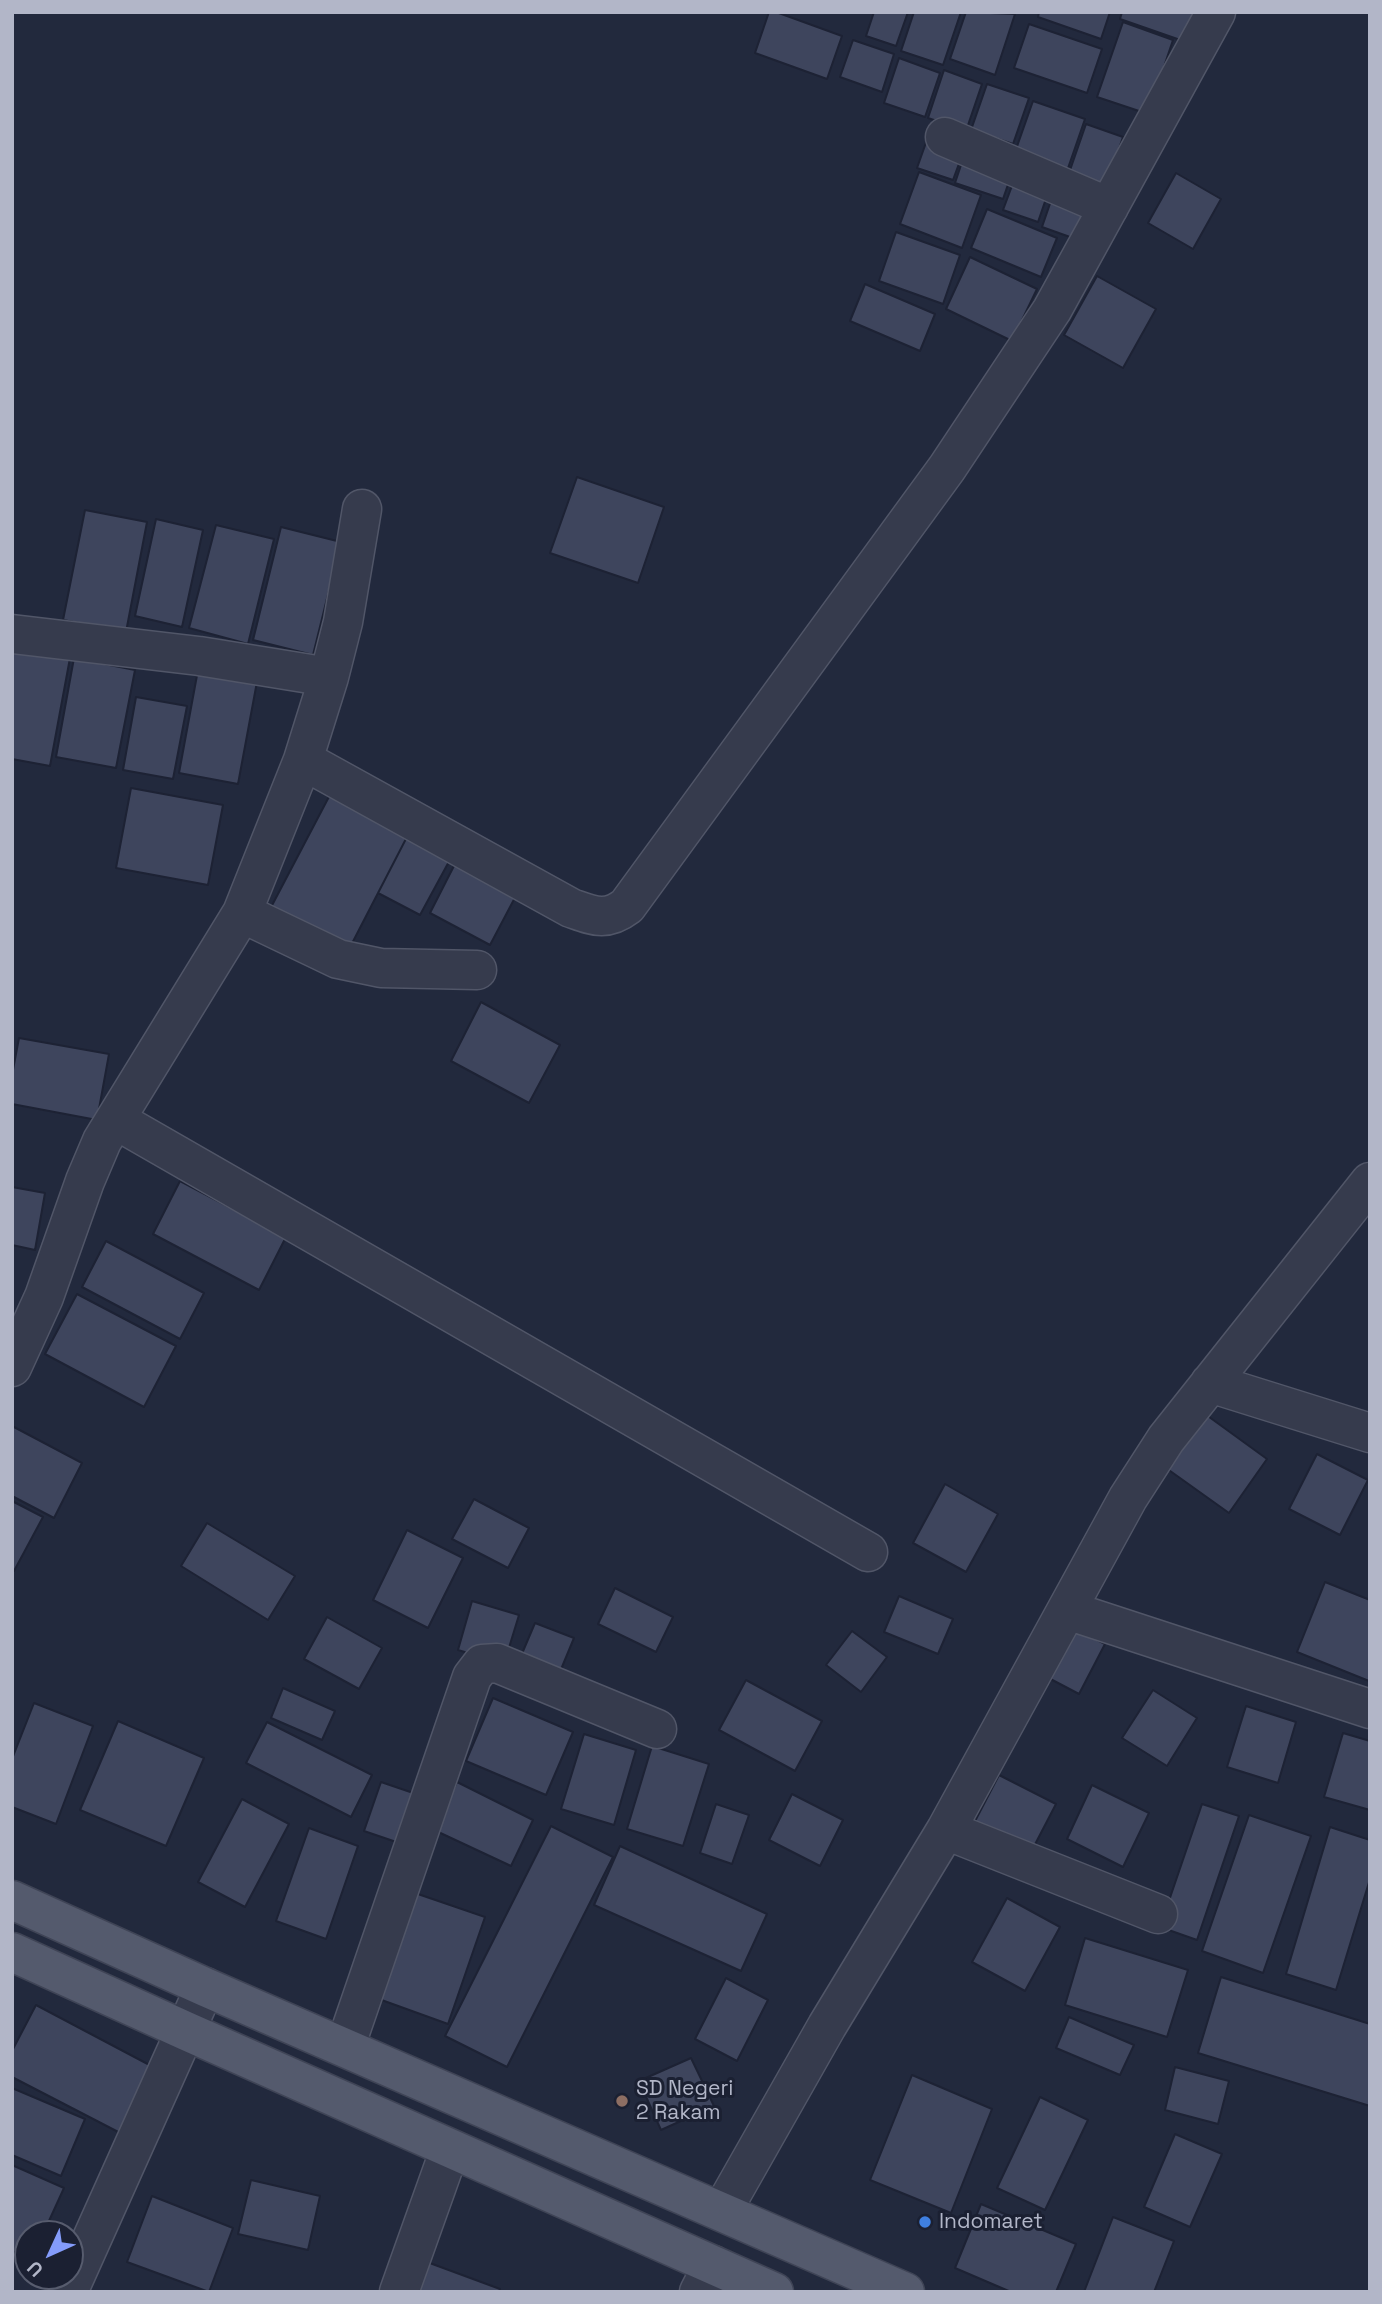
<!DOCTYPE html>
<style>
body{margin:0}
#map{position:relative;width:1382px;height:2304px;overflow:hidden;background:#22293d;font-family:"Space Grotesk",sans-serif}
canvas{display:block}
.frame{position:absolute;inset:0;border:14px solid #b2b6c8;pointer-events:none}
.north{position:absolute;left:14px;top:2220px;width:70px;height:70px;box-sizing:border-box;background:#1b2032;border:2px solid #575c6e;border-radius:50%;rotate:225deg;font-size:19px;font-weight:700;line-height:28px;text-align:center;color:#b2b6c8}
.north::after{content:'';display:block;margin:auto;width:24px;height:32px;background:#849cfb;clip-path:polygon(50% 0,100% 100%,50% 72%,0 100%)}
</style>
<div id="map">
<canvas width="1382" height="2304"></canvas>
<div class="frame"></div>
<div class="north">U</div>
</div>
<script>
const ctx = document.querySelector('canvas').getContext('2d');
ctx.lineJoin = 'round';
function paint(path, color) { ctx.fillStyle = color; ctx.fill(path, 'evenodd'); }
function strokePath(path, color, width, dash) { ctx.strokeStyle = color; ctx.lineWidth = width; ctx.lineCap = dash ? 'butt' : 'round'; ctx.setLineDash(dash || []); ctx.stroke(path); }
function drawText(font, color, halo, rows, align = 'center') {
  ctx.font = font + ' "Space Grotesk",sans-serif'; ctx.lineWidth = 6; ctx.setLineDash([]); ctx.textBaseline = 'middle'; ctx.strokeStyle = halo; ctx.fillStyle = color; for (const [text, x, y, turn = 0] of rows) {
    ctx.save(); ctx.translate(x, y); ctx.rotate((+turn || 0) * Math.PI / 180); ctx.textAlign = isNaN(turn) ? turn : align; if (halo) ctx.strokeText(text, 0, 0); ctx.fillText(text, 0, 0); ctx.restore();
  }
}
const building = new Path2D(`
 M769,12H776L842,36L827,79L755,53Z
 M874,12H908L896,46L866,36Z
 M914,12H961L943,65L901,51Z
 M966,12L1015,14L995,75L950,59Z
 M1039,12H1110L1101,39L1038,17Z
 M1122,12H1196L1186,42L1120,19Z
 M1123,22L1173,40L1148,114L1097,97Z
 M1029,24L1102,49L1087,93L1014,68Z
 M853,40L894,54L882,92L840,77Z
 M899,58L940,73L925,117L884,103Z
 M944,70L982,84L966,131L928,118Z
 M987,84L1029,98L1013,144L971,130Z
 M1033,101L1085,119L1066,174L1014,155Z
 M1086,124L1123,137L1105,189L1068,176Z
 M928,137L964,150L953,180L917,168Z
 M965,153L1013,170L1003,199L955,183Z
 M919,172L981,195L962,248L900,224Z
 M1176,173L1221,199L1193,249L1148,223Z
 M1016,175L1050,187L1038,222L1003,210Z
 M1054,192L1095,206L1084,242L1042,227Z
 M987,209L1057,238L1041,277L971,248Z
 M896,232L960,255L943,304L879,281Z
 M970,257L1037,289L1012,341L946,309Z
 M1097,276L1156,309L1123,368L1064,335Z
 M865,284L935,314L920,351L850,321Z
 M577,477L664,507L638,583L550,553Z
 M85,510L147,522L126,632L63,620Z
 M156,519L203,530L182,627L135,616Z
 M216,525L274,539L248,644L189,628Z
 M281,527L341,542L313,655L253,640Z
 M12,647L70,658L50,766L12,759Z
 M74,658L135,670L116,768L56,757Z
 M200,659L259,671L238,784L179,773Z
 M136,697L187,706L173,779L123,770Z
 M131,788L223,805L208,885L116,868Z
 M332,791L409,833L346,955L268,913Z
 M409,833L452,856L420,915L378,893Z
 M458,858L519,890L490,945L430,913Z
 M481,1002L560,1045L529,1103L451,1061Z
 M19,1038L109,1054L97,1120L12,1104V1075Z
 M180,1181L286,1237L259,1290L153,1234Z
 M12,1187L45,1193L35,1250L12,1245Z
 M106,1241L204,1293L180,1339L82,1287Z
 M77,1294L176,1346L144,1407L45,1354Z
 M1205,1414L1267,1459L1229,1513L1166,1468Z
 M12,1426L82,1463L54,1518L12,1496Z
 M1317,1454L1368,1480L1340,1535L1289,1509Z
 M945,1484L998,1514L966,1572L913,1543Z
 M474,1499L529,1528L508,1568L452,1539Z
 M12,1501L43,1517L14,1571L12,1570Z
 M207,1523L295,1576L268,1620L181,1566Z
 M407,1530L463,1558L428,1628L373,1600Z
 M1325,1582L1370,1600L1369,1681L1297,1652Z
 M615,1588L673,1617L656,1652L598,1624Z
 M899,1596L953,1619L938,1654L884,1632Z
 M472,1601L519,1615L504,1664L458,1650Z
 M327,1617L382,1648L359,1689L304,1659Z
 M535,1623L574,1638L557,1679L518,1663Z
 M1066,1624L1105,1644L1079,1694L1041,1674Z
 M852,1631L887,1657L861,1692L826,1665Z
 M746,1680L822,1721L795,1771L719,1730Z
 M283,1688L335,1711L322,1740L271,1718Z
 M1153,1690L1197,1718L1167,1766L1122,1738Z
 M493,1698L573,1732L546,1795L466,1761Z
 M34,1703L93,1726L56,1824L12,1807V1759Z
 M1246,1706L1296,1722L1278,1783L1227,1767Z
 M118,1721L204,1758L166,1846L80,1810Z
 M267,1722L372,1775L351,1817L246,1763Z
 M1343,1733L1370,1741V1810L1324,1797Z
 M584,1734L636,1750L614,1825L561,1809Z
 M652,1746L709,1764L683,1846L627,1829Z
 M999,1775L1056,1804L1030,1854L973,1825Z
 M381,1782L422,1796L405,1845L364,1831Z
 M457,1782L533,1820L511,1866L434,1830Z
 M1092,1785L1149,1813L1123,1867L1067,1839Z
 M792,1794L843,1820L820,1866L769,1840Z
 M242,1799L289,1824L245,1907L198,1882Z
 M716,1804L749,1815L732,1864L700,1853Z
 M1202,1804L1239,1816L1197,1940L1160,1927Z
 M1249,1815L1311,1836L1263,1973L1202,1951Z
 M551,1826L613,1857L507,2067L445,2036Z
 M1330,1827L1370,1840V1879L1336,1990L1286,1974Z
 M309,1828L358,1846L326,1939L276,1921Z
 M620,1846L767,1914L741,1971L594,1905Z
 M412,1892L485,1917L448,2024L376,1998Z
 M1007,1898L1060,1927L1025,1991L972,1962Z
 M1085,1938L1188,1970L1167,2037L1065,2005Z
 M1221,1977L1370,2024V2106L1198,2053Z
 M726,1978L768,2000L737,2061L695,2039Z
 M36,2005L159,2070L126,2136L12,2077V2051Z
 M1069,2017L1134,2045L1120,2075L1056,2048Z
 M691,2058L714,2106L661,2130L639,2081Z
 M1175,2067L1229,2081L1218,2124L1165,2110Z
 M912,2075L992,2109L951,2213L870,2180Z
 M12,2088L85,2119L61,2176L12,2155Z
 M1040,2097L1088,2120L1045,2210L997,2188Z
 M1175,2134L1222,2154L1190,2227L1144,2207Z
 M12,2165L64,2188L43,2234H28V2258L12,2251Z
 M251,2180L320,2196L308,2250L238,2234Z
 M152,2196L233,2228L209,2292L127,2262Z
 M981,2204L1076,2244L1056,2292H1011L955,2268Z
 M1113,2217L1174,2241L1154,2292H1084Z
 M427,2262L500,2289L499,2292H416Z`);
paint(building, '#3e455d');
strokePath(building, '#1d2234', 2);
const minor = new Path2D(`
 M945,137L1109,207
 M12,634L199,656L329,677
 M303,760L571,908C594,916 606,922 627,906L947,468L1052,310L1216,12
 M242,913L338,959L381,968L477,970
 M116,1120L868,1552
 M12,1367L44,1297L85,1181L102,1141L242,913L303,760L329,677L343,622L362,509
 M1210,1383L1370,1433
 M1067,1610L1370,1709
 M946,1830L1158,1914
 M345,2047L472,1677L482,1664L497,1663L657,1729
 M722,2211L827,2026L946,1830L1128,1498L1166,1439L1370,1182
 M68,2292L205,1987
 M399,2292L450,2149
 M699,2292L713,2265`);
const major = new Path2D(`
 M12,1900L205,1987L905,2292
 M12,1952L186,2031L774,2292`);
strokePath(minor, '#515668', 41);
strokePath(major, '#3f4456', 41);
strokePath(minor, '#363b4d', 38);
strokePath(major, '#545a6d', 38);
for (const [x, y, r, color] of [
 [622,2101,7,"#8d6e63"],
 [925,2222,7,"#3f7fe0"]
]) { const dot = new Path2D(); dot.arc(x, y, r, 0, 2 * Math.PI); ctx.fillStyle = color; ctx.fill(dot); strokePath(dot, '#1b2032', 2.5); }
drawText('21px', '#b2b6c8', '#1b2032', [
 ["SD Negeri",636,2089],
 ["2 Rakam",636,2113],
 ["Indomaret",939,2222]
], 'left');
</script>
